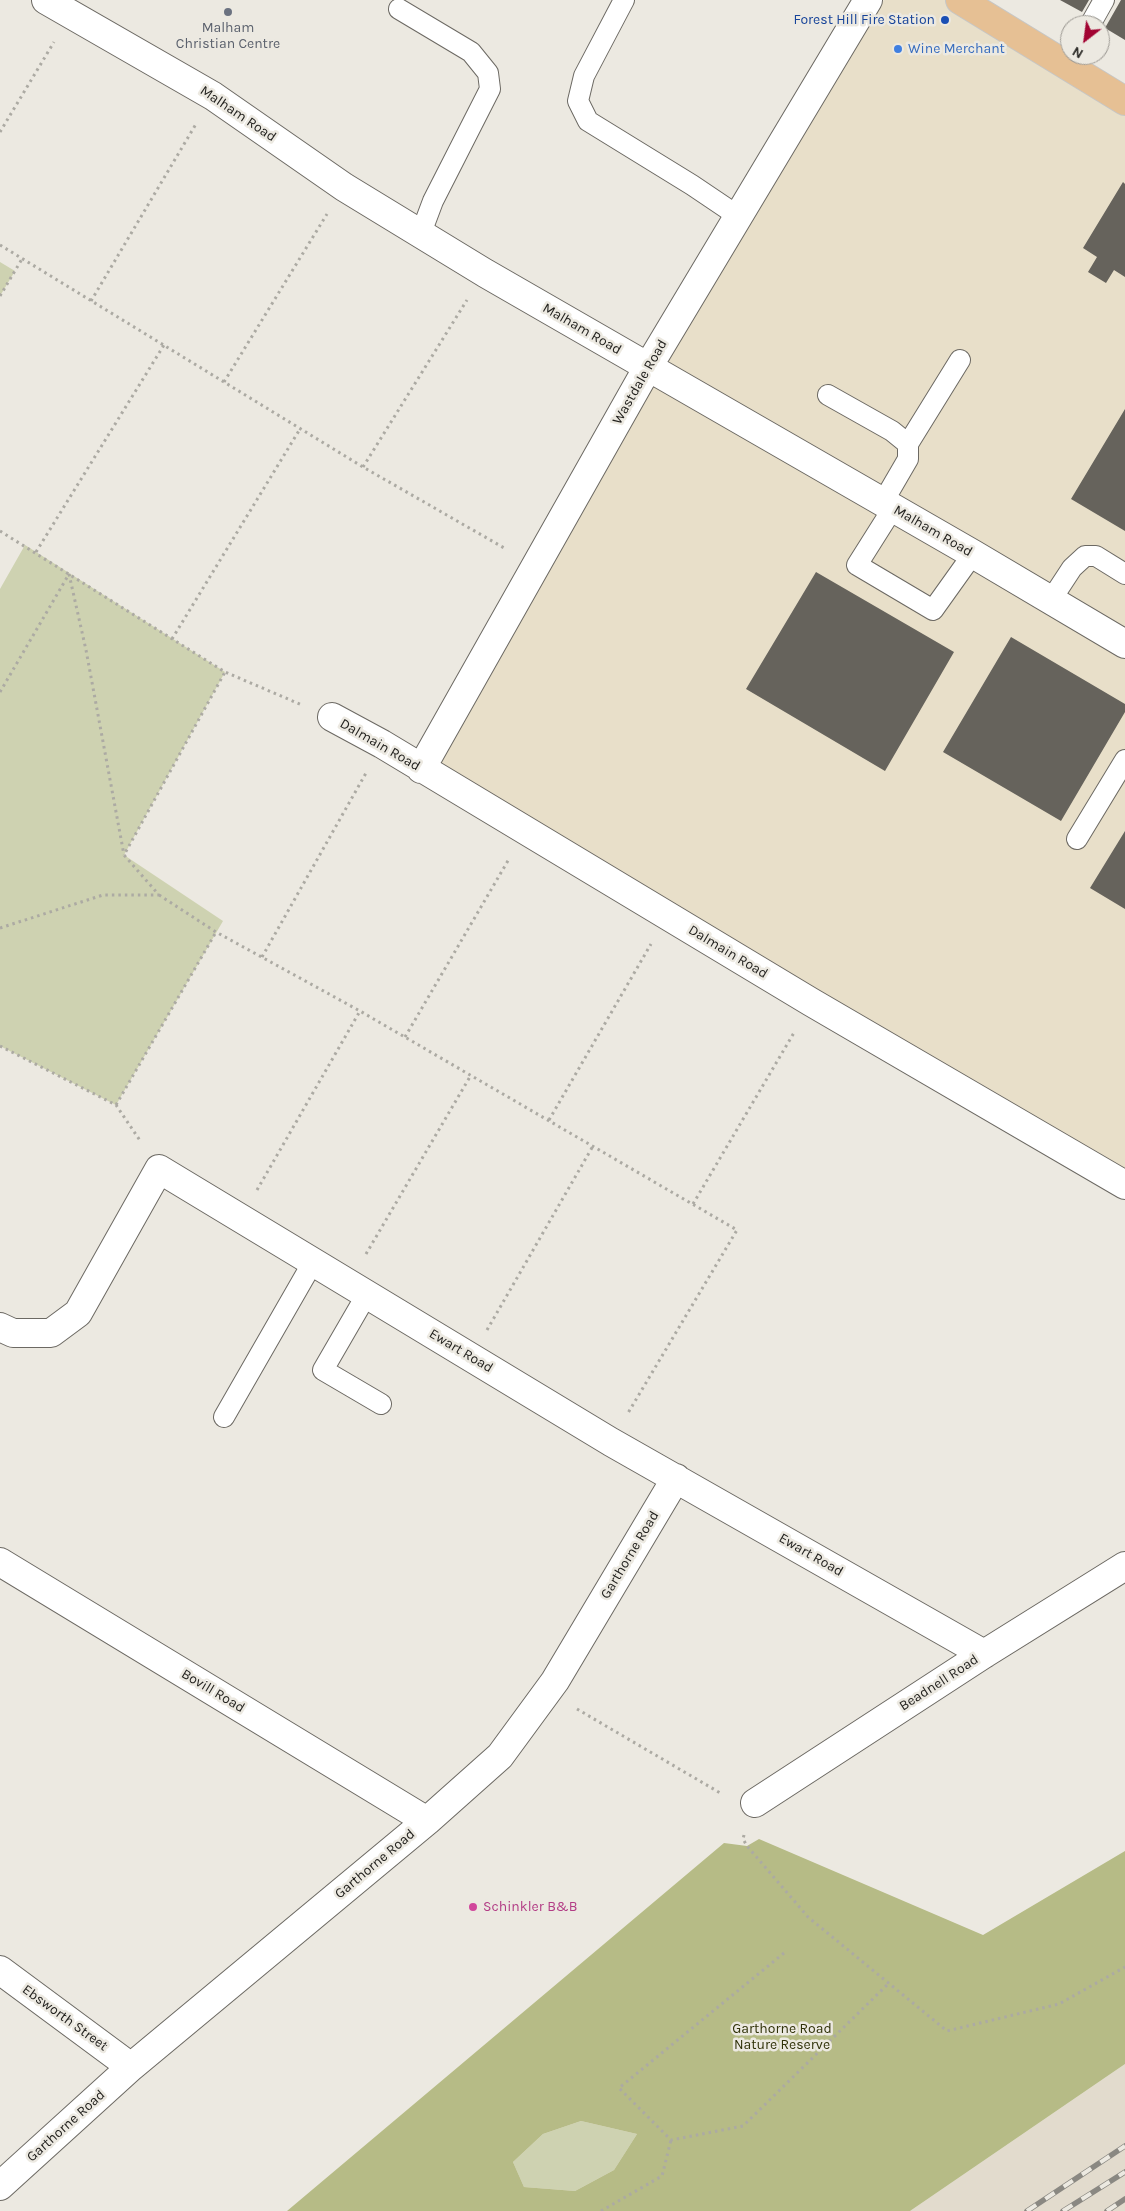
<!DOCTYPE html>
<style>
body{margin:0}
#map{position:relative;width:1125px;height:2211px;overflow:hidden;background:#ece9e1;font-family:Karla,sans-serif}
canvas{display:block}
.north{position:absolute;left:1060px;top:15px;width:50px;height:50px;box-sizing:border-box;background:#ece9e1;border:1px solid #9c9993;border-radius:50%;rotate:210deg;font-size:14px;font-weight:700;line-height:20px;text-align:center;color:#23221f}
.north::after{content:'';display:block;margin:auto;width:18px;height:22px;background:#a20332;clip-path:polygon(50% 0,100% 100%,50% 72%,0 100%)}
</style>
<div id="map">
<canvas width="1125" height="2211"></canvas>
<div class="north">N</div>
</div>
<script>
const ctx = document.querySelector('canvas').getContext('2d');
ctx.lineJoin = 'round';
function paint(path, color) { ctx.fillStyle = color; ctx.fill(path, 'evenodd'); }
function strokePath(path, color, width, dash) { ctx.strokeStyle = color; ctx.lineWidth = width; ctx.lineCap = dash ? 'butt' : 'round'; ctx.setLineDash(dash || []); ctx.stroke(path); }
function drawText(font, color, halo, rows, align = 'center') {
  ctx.font = font + ' Karla,sans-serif'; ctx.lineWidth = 5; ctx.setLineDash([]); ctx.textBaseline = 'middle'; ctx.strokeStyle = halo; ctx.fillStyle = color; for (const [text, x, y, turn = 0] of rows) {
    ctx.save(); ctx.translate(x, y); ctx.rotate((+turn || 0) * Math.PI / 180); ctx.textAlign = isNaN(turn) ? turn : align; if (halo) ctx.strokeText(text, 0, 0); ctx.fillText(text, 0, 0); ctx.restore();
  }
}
paint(new Path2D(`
 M884,0H970L1125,88V1185L421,769L648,367Z`), '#e8dfc9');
paint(new Path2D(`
 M1125,2064V2211H910Z`), '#e2dbcd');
paint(new Path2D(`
 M0,262L15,271L0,296Z
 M25,545L225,672L124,855L223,921L116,1105L0,1046V589Z
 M581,2121L637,2134L614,2170L575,2191L524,2187L513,2162L543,2134Z`), '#ced2b1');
paint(new Path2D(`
 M759,1839L983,1935L1125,1851V2064L910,2211H287L724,1843L747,1846ZM581,2121L637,2134L614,2170L575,2191L524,2187L513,2162L543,2134Z`), '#b6bb86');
paint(new Path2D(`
 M1060,0H1089L1082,12Z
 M1121,0H1125V40L1105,28Z
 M1123,182L1125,184V277L1114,270L1106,283L1088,272L1097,257L1083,248Z
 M1125,409V531L1071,499Z
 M816,572L954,652L885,771L746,689Z
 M1011,637L1125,704V712L1061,821L943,752Z
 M1125,831V909L1090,888Z`), '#66635c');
const service = new Path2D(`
 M624,0L584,76L578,101L588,121L692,185L738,216
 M399,9L471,52L488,73L490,89L433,201L421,233
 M1090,25L1104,0
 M828,395L892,431L908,444V459L883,502
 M908,444L960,360
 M893,508L857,565L933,610L973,554
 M1051,600L1072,568L1085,556H1096L1125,574
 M1077,839L1125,760
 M367,1294L323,1370L381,1404
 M224,1417L313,1262`);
const minor = new Path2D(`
 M46,0L213,96L344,187L485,273L973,554L1125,644
 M332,717L382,744L811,1002L1125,1185
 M421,769L648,367L868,0
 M0,1327L13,1333H51L78,1313L159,1169L611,1442L984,1654
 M0,1562L427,1821
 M755,1803L984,1654L1125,1566
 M0,1970L131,2067
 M0,2186L131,2067L427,1821L500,1756L555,1681L676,1478`);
const trunk = new Path2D(`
 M960,0L1125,101`);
strokePath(service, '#6c6963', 22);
strokePath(minor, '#6c6963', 30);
strokePath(trunk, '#c6c6c5', 30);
strokePath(new Path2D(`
 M0,132L54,42
 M0,245L363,467L506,549
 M0,296L22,259
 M91,301L196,124
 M224,382L327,214
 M363,467L467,300
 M0,531L225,672L302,705
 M36,552L164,345
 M69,574L86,650L124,855
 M172,639L300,429
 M0,692L69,574
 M159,895L216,932L360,1011L737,1230L628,1413
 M0,928L103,895H159L124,855L225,672
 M262,957L366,773
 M405,1037L509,859
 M0,1046L116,1105L141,1142
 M116,1105L216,932
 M549,1120L651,944
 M257,1190L360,1011
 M693,1204L795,1031
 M366,1254L471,1075
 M487,1330L593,1146
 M577,1709L722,1794
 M744,1835L743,1839L747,1846L808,1917L947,2031L1059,2004L1125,1967
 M784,1953L619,2088L671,2140L743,2126L889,1983
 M601,2211L662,2176L671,2140`), '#acaaa3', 3, [2.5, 4]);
strokePath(service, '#fff', 20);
strokePath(minor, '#fff', 28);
strokePath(trunk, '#e6c094', 28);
const rail = new Path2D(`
 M1027,2211L1125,2146
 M1063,2211L1125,2172
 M1107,2211L1125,2199`);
strokePath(rail, '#8a8882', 5.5);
strokePath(rail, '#ece9e1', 4, [11]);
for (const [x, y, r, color] of [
 [228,12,5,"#6b7280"],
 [945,20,5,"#1a4fb4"],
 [898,49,5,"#3f7fe0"],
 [473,1907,5,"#d1479c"]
]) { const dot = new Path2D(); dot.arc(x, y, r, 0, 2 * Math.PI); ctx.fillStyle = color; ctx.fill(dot); strokePath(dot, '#ece9e1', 2); }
drawText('14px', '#164399', '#ece9e1', [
 ["Forest Hill Fire Station",935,20]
], 'right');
drawText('14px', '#5b616d', '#ece9e1', [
 ["Malham",228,28],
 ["Christian Centre",228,44]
]);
drawText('14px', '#366cbe', '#ece9e1', [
 ["Wine Merchant",908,49]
], 'left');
drawText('14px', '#23221f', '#ece9e1', [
 ["Malham Road",238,114,34],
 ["Malham Road",582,329,30],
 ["Wastdale Road",640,382,-60],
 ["Malham Road",933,531,30],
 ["Dalmain Road",380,745,30],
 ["Dalmain Road",728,952,31],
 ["Ewart Road",461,1351,31],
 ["Garthorne Road",630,1555,-59],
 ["Ewart Road",811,1555,30],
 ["Beadnell Road",939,1683,-33],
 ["Bovill Road",213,1691,31],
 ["Garthorne Road",375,1864,-40],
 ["Ebsworth Street",65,2018,36],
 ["Garthorne Road",66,2126,-42]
]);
drawText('14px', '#b23c85', '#ece9e1', [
 ["Schinkler B&B",483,1907]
], 'left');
drawText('14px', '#303208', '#ece9e1', [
 ["Garthorne Road",782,2029],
 ["Nature Reserve",782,2045]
]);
</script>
